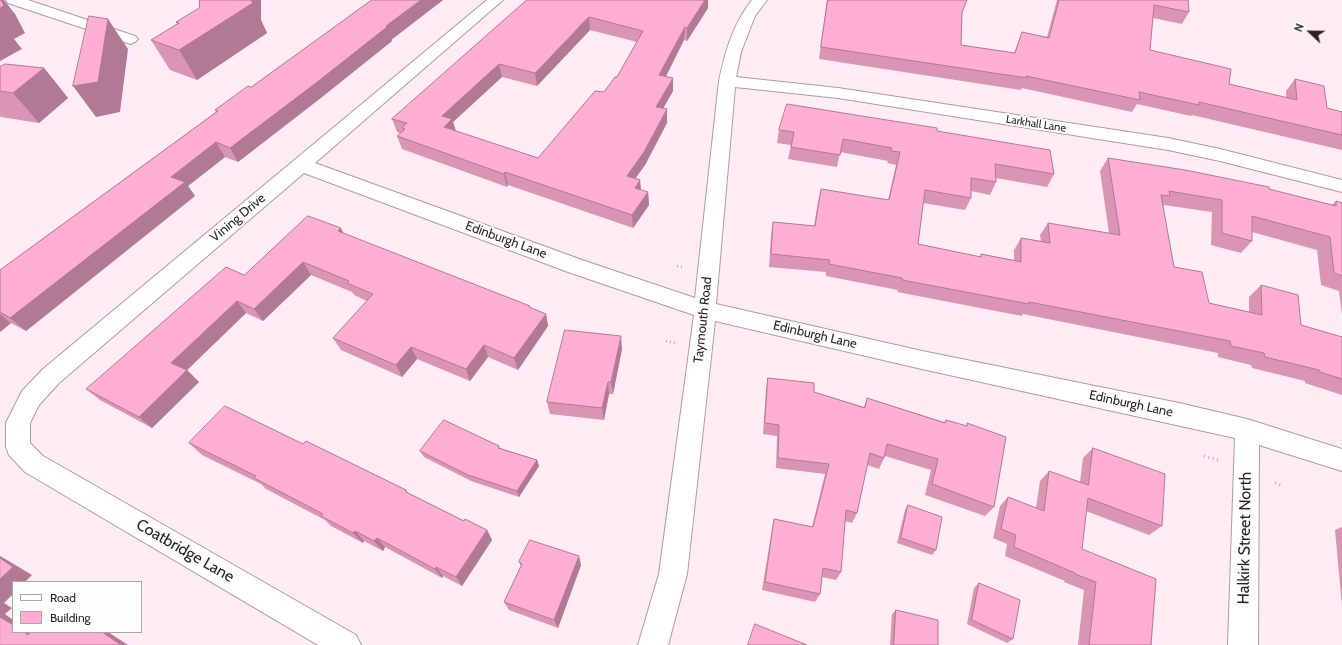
<!DOCTYPE html>
<style>
body{margin:0}
#map{position:relative;width:1342px;height:645px;overflow:hidden;background:#feebf3;font-family:Cabin,sans-serif}
canvas{display:block}
.legend{position:absolute;left:12px;top:581px;width:130px;height:52px;box-sizing:border-box;background:#fefefe;border:1px solid #aaa6a8;margin:0;padding:5px 7px;list-style:none;font-size:12px;color:#2b2226}
.legend li{display:flex;align-items:center;gap:8px;height:20px}
.legend b{width:20px;border:1px solid #aaa6a8}
.north{position:absolute;left:1290px;top:12px;width:40px;height:40px;-webkit-text-stroke:3px #fefefe;paint-order:stroke;rotate:292deg;font-size:11px;font-weight:700;line-height:16px;text-align:center;color:#2b2226}
.north::after{content:'';display:block;margin:auto;width:14px;height:18px;background:#2b2226;clip-path:polygon(50% 0,100% 100%,50% 72%,0 100%)}
</style>
<div id="map">
<canvas width="1342" height="645"></canvas>
<ul class="legend">
<li><b style="height:5px;background:#fff"></b>Road</li>
<li><b style="height:11px;background:#feadd3"></b>Building</li>
</ul>
<div class="north">N</div>
</div>
<script>
const ctx = document.querySelector('canvas').getContext('2d');
ctx.lineJoin = 'round';
function strokePath(path, color, width, dash) { ctx.strokeStyle = color; ctx.lineWidth = width; ctx.lineCap = dash ? 'butt' : 'round'; ctx.setLineDash(dash || []); ctx.stroke(path); }
function paint(path, color) { ctx.fillStyle = color; ctx.fill(path, 'evenodd'); }
function drawText(font, color, halo, rows, align = 'center') {
  ctx.font = font + ' Cabin,sans-serif'; ctx.lineWidth = 4; ctx.setLineDash([]); ctx.textBaseline = 'middle'; ctx.strokeStyle = halo; ctx.fillStyle = color; for (const [text, x, y, turn = 0] of rows) {
    ctx.save(); ctx.translate(x, y); ctx.rotate((+turn || 0) * Math.PI / 180); ctx.textAlign = isNaN(turn) ? turn : align; if (halo) ctx.strokeText(text, 0, 0); ctx.fillText(text, 0, 0); ctx.restore();
  }
}
const street = new Path2D(`
 M6,0H28L135,36L138,39L135,42L130,44L125,42L8,3Z
 M487,0H503L315,163L582,260L695,298L719,81C725,52 733,24 752,0H767L755,16L741,52L736,77L838,88L1168,138L1220,149L1342,180V192L1220,161L1168,150L838,98L735,87L716,304L922,351L1179,403L1247,419L1342,449V471L1259,445L1258,645H1228L1235,438L922,369L715,321L687,574L668,645H638L659,574L694,315L568,272L304,173L59,383L39,405L30,423V443L43,456L356,635L361,645H318L25,472L9,455L6,447V423L22,391L43,369Z`);
strokePath(street, '#b09aa4', 2);
strokePath(new Path2D(`
 M677,266L683,267
 M666,341L676,343`), '#b8a8af', 2.5, [1, 3]);
strokePath(new Path2D(`
 M1204,456L1218,460
 M1275,483L1283,486`), '#b8a8af', 3, [1, 3.5]);
paint(street, '#fff');
paint(new Path2D(`
 M372,0H443L391,40L392,41L322,97L238,162L225,157L188,186L195,196L26,331L11,323L0,332V270L216,112L215,110L251,87Z
 M527,0H708V8L687,41L684,40L666,77L673,91L663,109L667,123L645,165L635,178L640,180L641,190L648,192L649,205L633,228L508,185L507,187L402,149L397,136L400,133L397,132L392,119ZM590,30L637,42L617,77L604,92L538,158L456,131L453,122L502,77L537,86Z
 M827,0H967L962,13L961,45L1014,53L1022,32L1047,37L1057,0H1188L1189,12L1182,24L1153,18L1150,50L1229,84L1286,98V91L1295,79L1327,108L1342,112V150L1192,115L1191,116L1137,104L1132,112L1022,88L1021,90L819,59Z
 M261,20L267,33L197,80L170,70L151,40L177,24L176,22Z
 M0,67L44,68L68,98L39,123L1,117L0,116Z
 M779,130L937,131L1054,174L1047,187L996,178V182L990,195L971,191V198L965,210L923,203L918,244L980,257L981,254L1014,260V250L1021,238L1041,241L1040,235L1048,223L1109,233L1100,171L1108,158L1269,189L1332,205L1336,201L1342,203V315L1339,291L1321,285L1317,250L1252,232V241L1241,253L1211,245L1212,212L1164,205L1163,207L1174,267L1209,303L1249,312V297L1261,285L1301,325L1342,337V395L1305,383V381L1252,368L1251,365L1218,357V353L1023,314L1022,316L897,292L898,290L826,276V272L769,267L771,235L773,222L814,226L818,202L821,189L888,200L896,165L887,163L888,161L840,152L837,167L788,159L791,145L777,143Z
 M343,234L546,314L548,326L518,370L488,357L470,381L417,359L402,377L341,350L333,338L367,301L354,295L352,292L311,275L263,321L246,313L187,370L199,382L152,428L100,400L86,389L244,275Z
 M622,349L613,394H609L604,420L550,414L547,402Z
 M768,378L864,407L867,398L944,422L946,420L966,426L967,423L994,507L985,516L925,495L931,470L885,456L884,458L879,469L867,465L857,513L852,523L845,521L841,572L836,580L822,577L820,594L815,602L762,590L772,529L774,519L812,527L825,474L776,468L777,436L763,434L766,390Z
 M189,443L303,444L406,490L408,493L464,521L487,530L492,540L462,586L443,576L442,578L385,547L383,551L364,541L363,543L331,526L325,520L266,489L261,484L202,455Z
 M499,446L500,448L537,460L539,466L519,497L471,481L424,457L420,451Z
 M1093,448L1162,526L1149,535L1086,511L1082,549L1151,645H1078L1084,590L1064,582L1065,581L1005,556L1007,544L993,538L1000,506L1008,497L1036,508L1040,481L1049,471L1080,482L1083,458Z
 M908,505L936,550L932,555L897,543L905,510Z
 M1342,527V606L1335,530Z
 M519,562L581,565L558,628L509,610L504,602L521,566Z
 M979,583L1013,639L1007,643L967,624L974,588Z
 M896,610L938,645H890L892,614Z`), '#da95b5');
paint(new Path2D(`
 M1,0H4L15,14L25,33L14,39L22,49L0,61V8Z
 M250,0H261V20L267,33L197,80L179,50Z
 M421,0H443L391,40L392,41L322,97L238,162L230,148L386,26Z
 M701,0H708V8L687,41V28Z
 M589,17L590,30L537,86L535,73Z
 M108,19L128,49L120,112L96,117L73,86Z
 M685,27L684,40L659,89V75Z
 M499,64L502,77L453,122L456,132L444,127L442,116Z
 M44,68L68,98L39,123L13,93Z
 M673,78V91L656,120V107Z
 M667,109V123L645,165L628,189L627,176Z
 M216,142L225,157L188,186L195,196L26,331L10,318L171,177Z
 M505,172L508,185L507,187L504,174Z
 M640,180L641,193L635,188Z
 M648,192L649,205L633,228L632,215Z
 M341,228L347,241L338,231Z
 M303,262L311,275L263,321L254,309Z
 M237,301L246,313L183,374L171,363Z
 M0,314L11,323L0,332Z
 M546,314L548,326L518,370L514,358Z
 M621,336L622,349L613,394L611,382Z
 M484,345L488,357L470,381L466,369Z
 M411,347L417,359L402,377L396,365Z
 M187,370L199,382L152,428L139,417Z
 M608,382L609,394L604,420L602,408Z
 M537,460L539,466L519,497L517,491Z
 M487,530L492,540L462,586L456,577Z
 M355,531L364,541L363,543L353,533Z
 M377,538L385,547L383,551L374,541Z
 M0,556L7,560L32,575L25,582H13V594L4,603L12,608L5,614L13,620V625L0,617Z
 M579,556L581,565L558,628L554,620Z
 M436,567L443,576L442,578L435,569Z
 M24,632H32L28,635Z
 M102,632H108L128,645H121Z`), '#b27994');
const building = new Path2D(`
 M0,0H1L4,6L0,8Z
 M200,0H251L253,3L179,50L151,40L179,23L176,22L199,8Z
 M372,0H421L386,26L387,27L316,83L230,148L216,142L171,177L185,182L10,318L0,312V270L218,111L215,110L248,86L251,87Z
 M527,0H705L687,28L685,27L659,75L673,78L656,107L667,109L644,152L627,176L640,180L635,188L648,192L632,215L505,172L504,174L397,136L405,129L402,128L407,123L392,119ZM589,17L643,31L617,77H615L604,92L595,91L538,158L444,127L452,119L442,116L499,64L535,73Z
 M828,0H967L962,12L961,45L1015,53L1022,32L1049,38L1059,0H1188L1189,12L1154,5L1150,50L1231,69L1229,84L1297,100L1295,79L1324,86L1327,108L1342,112V135L1199,102V105L1139,92L1140,100L1026,76L1027,78L821,47Z
 M89,16L108,19L98,82L73,86Z
 M5,64L44,68L13,93L0,91V67Z
 M787,104L937,128V131L1050,150L1054,174L995,164L996,182L971,178V198L925,190L918,244L981,257V254L1021,262V238L1050,243L1048,223L1120,235L1108,158L1185,170L1269,187V189L1336,206V201L1342,203V276L1334,273L1330,237L1252,216V241L1222,233V200L1169,191L1170,196L1161,195L1174,267L1202,272L1209,303L1262,315L1261,285L1298,295L1301,325L1342,337V379L1320,372L1319,370L1265,357L1264,353L1231,346L1230,341L1029,302V304L902,280V278L829,264L830,260L771,254L773,222L815,226L821,189L889,200L900,152L891,151L892,148L843,139L840,155L791,147L794,132L779,130Z
 M308,216L341,228L338,231L530,306L529,307L546,314L514,358L484,345L466,369L411,347L396,365L333,338L373,294L347,283L349,281L303,262L254,309L237,301L171,363L187,370L139,417L86,389L226,267L244,275Z
 M565,330L621,336L611,382H608L602,408L547,402Z
 M768,378L814,383V392L865,408L867,398L945,423L946,420L967,426V423L1006,437L994,507L932,484L938,459L887,444L884,458L870,453L857,513L846,510L841,572L823,568L820,594L765,582L774,519L813,527L829,464L778,458L779,425L765,423Z
 M225,406L303,444L306,441L406,490V492L464,521L465,519L487,530L456,577L436,567L435,569L377,538L374,541L355,531L353,533L321,516L323,514L254,478L256,476L189,443Z
 M444,420L499,446L498,448L537,460L517,491L468,475L420,451Z
 M1093,448L1165,474L1162,526L1088,498L1082,549L1156,579L1151,645H1089L1096,582L1075,574V573L1014,547L1016,535L1001,529L1008,497L1044,511L1049,471L1088,485Z
 M908,505L942,517L936,550L901,538Z
 M530,540L579,556L554,620L504,602L522,564L519,562Z
 M0,558L13,567L0,579Z
 M979,583L1020,600L1013,639L972,620Z
 M896,610L938,620V645H894Z
 M0,617L13,625V632H24L28,635L30,632H102L121,645H0Z
 M755,624L807,645H748Z`);
paint(building, '#feadd3');
strokePath(building, '#b27994', 1);
drawText('11px', '#2b2226', '#fefefe', [
 ["Larkhall Lane",1036,124,9]
]);
drawText('13px', '#2b2226', '#fefefe', [
 ["Vining Drive",238,218,-40],
 ["Edinburgh Lane",506,240,20],
 ["Taymouth Road",703,320,-84],
 ["Edinburgh Lane",815,335,13],
 ["Edinburgh Lane",1131,404,12]
]);
drawText('16px', '#2b2226', '#fefefe', [
 ["Halkirk Street North",1245,538,-89],
 ["Coatbridge Lane",185,551,30]
]);
</script>
